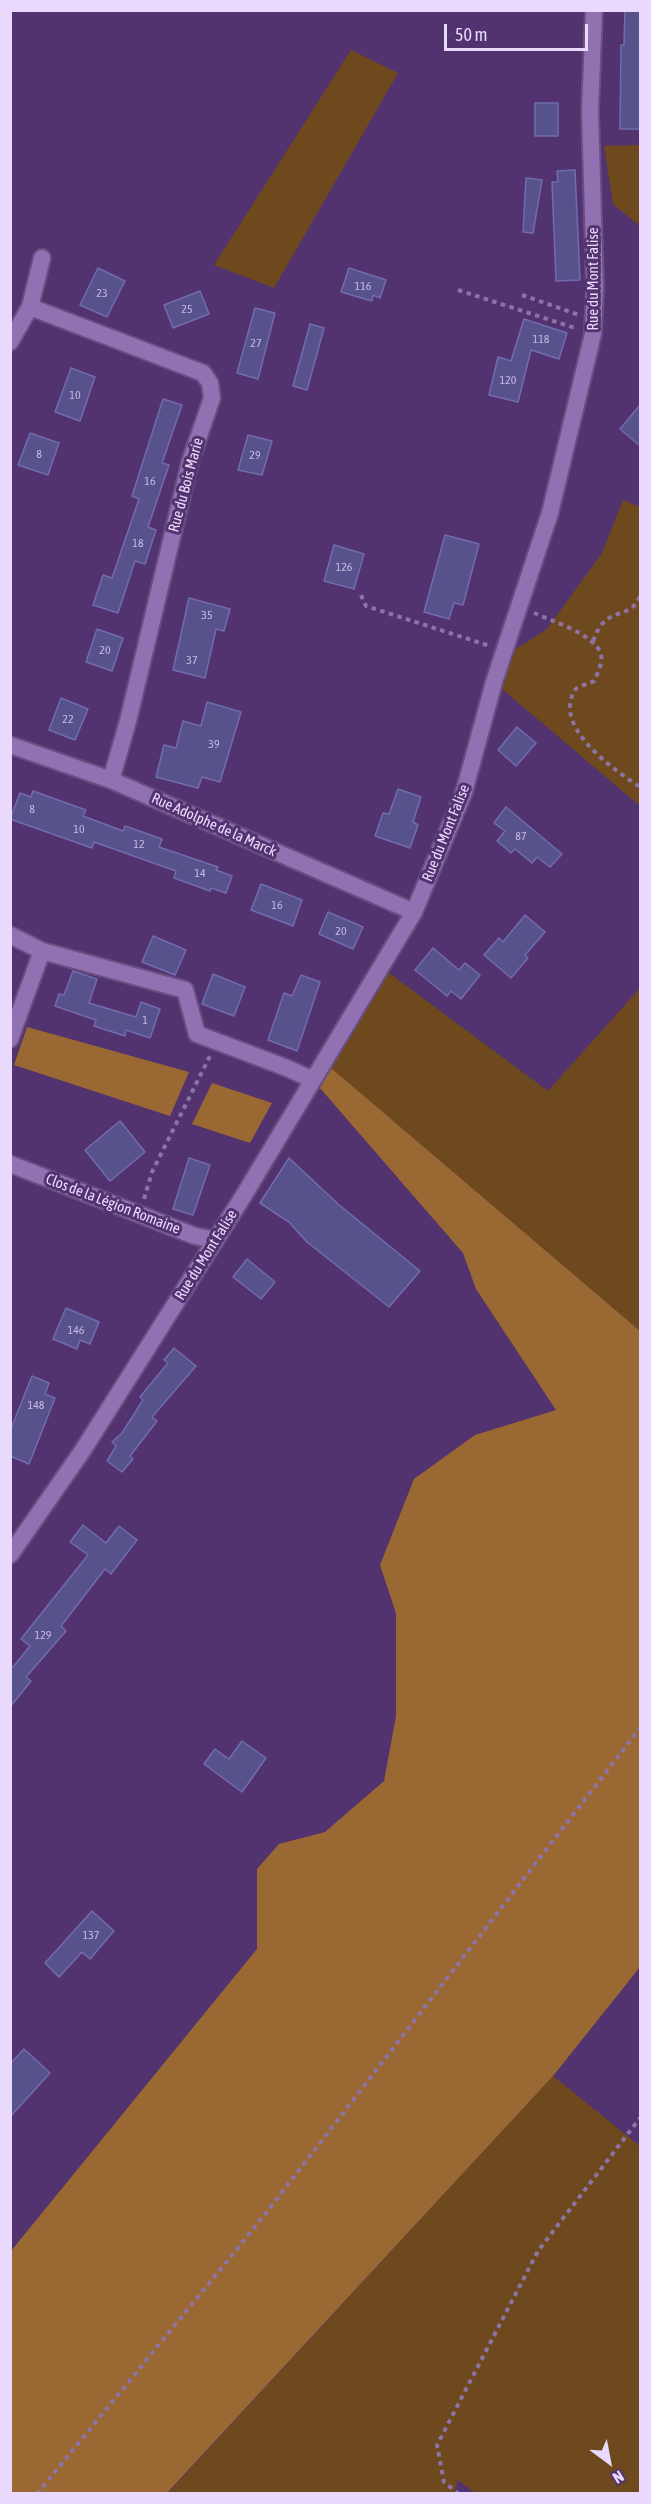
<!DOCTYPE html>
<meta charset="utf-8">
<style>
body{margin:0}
#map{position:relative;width:651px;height:2504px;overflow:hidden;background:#53336f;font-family:"Asap Condensed",sans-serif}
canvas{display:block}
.frame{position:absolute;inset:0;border:12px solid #e9d9fc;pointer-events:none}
.north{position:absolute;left:579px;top:2432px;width:60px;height:60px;-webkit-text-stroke:4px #53336f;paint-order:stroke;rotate:148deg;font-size:16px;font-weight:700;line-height:24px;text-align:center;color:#e9d9fc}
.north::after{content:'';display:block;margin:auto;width:21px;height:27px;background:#e9d9fc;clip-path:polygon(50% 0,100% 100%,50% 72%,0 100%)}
.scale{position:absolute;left:444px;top:24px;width:144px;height:27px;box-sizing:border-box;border:3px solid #e9d9fc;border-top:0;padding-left:8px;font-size:18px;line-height:21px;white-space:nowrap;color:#e9d9fc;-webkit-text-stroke:4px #53336f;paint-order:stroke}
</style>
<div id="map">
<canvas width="651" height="2504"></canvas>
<div class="frame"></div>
<div class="north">N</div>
<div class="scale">50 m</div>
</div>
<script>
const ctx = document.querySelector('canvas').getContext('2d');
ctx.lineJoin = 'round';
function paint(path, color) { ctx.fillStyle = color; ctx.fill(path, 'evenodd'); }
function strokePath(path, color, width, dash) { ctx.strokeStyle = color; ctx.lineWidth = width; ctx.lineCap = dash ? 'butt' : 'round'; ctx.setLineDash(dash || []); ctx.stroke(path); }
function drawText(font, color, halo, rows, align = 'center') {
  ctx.font = font + ' "Asap Condensed",sans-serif'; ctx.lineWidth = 6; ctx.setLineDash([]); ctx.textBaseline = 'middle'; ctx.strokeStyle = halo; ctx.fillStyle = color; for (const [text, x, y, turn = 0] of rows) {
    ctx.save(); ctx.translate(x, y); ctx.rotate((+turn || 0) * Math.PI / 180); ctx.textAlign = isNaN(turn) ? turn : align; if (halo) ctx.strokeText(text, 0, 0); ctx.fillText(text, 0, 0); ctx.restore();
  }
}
paint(new Path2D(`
 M351,50L398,73L274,288L214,265Z
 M640,145V226L613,204L604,146Z
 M623,500L640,507V806L494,682L513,651L547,629L602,553Z
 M381,967L548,1091L640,988V1331L324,1062Z
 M553,2076L640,2146V2493H475L458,2480L454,2494H167Z`), '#6f491e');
paint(new Path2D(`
 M27,1027L189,1072L170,1116L14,1065Z
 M324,1062L640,1331V1967L553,2076L167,2493L11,2494V2251L257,1949V1869L279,1844L325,1832L384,1781L396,1716V1613L380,1565L414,1479L475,1435L556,1410L476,1289L463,1253L313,1080Z
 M212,1083L272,1103L250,1143L192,1124Z`), '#9a6933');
const building = new Path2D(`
 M625,10H640V129H620L621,45H624Z
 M535,103H558V136H535Z
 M575,170L580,280L556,281L552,182H558L557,171Z
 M526,178L542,180L533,233L523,232Z
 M98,268L125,281L107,317L80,305Z
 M349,268L386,280L380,298L373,295L372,301L341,292Z
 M200,291L209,314L173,328L164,305Z
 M255,308L275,313L258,379L237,373Z
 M524,319L567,333L559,359L531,350L518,402L489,395L498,357L511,361Z
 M310,324L324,328L307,390L293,386Z
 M71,368L95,377L80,421L55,412Z
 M163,399L182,405L162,463L169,465L148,527L156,530L145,564L135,561L118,613L93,605L103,575L112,578L139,499L132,496Z
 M640,405V446L620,429Z
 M30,433L59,443L48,475L18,465Z
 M248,435L272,441L262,475L238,470Z
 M445,535L479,544L463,605L454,603L449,619L424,612Z
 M334,545L364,554L354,589L324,581Z
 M189,598L230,609L224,631L216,629L205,678L173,670Z
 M97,629L123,638L112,671L86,662Z
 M61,698L88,709L75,740L49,730Z
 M207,702L241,712L220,782L202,777L198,788L156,777L164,745L176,748L183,721L201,726Z
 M517,727L536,743L516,766L498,750Z
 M398,789L421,797L413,822L418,825L410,848L375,836L383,813L389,814Z
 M33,791L86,810L83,816L123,831L125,826L162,839L159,847L218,867L216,870L232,876L226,893L211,888L210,891L174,878L176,871L94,842L92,848L10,819L20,793L31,797Z
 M506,807L562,854L550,867L537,857L532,863L515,849L511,853L497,841L505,831L494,823Z
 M261,884L302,900L293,926L251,910Z
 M328,912L363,927L353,949L319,934Z
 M525,915L545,932L525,955L528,958L511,978L484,955L499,938L503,942Z
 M153,936L186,950L175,975L142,962Z
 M433,948L459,970L465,963L480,975L461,999L451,991L447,996L415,970Z
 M73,971L97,979L89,1003L136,1017L141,1002L160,1009L150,1038L126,1030L125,1036L94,1026L96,1020L55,1006L59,994L64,995Z
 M213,974L245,987L234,1016L202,1004Z
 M301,975L320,982L297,1051L268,1040L284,993L292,996Z
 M120,1121L145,1152L110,1181L85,1150Z
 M189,1158L210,1165L193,1215L173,1209Z
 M289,1158L338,1204L420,1271L389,1307L307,1242L289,1222L260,1203Z
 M247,1259L275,1282L261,1299L233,1277Z
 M66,1308L99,1322L90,1344L80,1340L77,1349L53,1339Z
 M174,1348L196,1366L152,1417L157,1421L130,1456L133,1459L122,1472L107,1461L116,1446L112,1442L122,1433L143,1400L140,1397L168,1363L164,1360Z
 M32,1376L49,1383L45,1394L55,1398L29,1464L10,1456V1431Z
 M83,1525L106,1543L119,1526L137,1540L111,1574L105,1569L61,1626L66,1631L26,1677L31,1681L10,1707V1665L13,1667L30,1646L21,1639L88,1555L70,1542Z
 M242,1741L266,1758L242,1792L204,1764L215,1749L229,1759Z
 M92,1911L114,1931L90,1959L82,1952L59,1977L45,1963Z
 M24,2049L50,2073L10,2117V2064Z`);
paint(building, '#57518c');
strokePath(building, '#726caf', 1.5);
const minor = new Path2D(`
 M30,307L203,373L210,383L212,398L190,462L128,721L111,780
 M10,342L30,307L42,258
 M10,745L111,780L414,912
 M10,935L42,951
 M10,1039L42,951L185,990L197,1034L287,1068L313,1080
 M10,1164L195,1236L216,1240
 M10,1555L83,1450L244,1195L414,912L464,792L494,682L550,513L593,334L595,287L590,111L594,10`);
strokePath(minor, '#6a4e82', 20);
strokePath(new Path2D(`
 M458,290L578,329
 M522,295L579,315
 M361,595L366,606L490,646
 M534,613C552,621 594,634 601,654C603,662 598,673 594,681C589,684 582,685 577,688C572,692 571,699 570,705C568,738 616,771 640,787
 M593,641C596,635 598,628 602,624C615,609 632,617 640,596
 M144,1199L152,1172L210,1056
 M37,2494L259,2222L640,1728
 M459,2494L444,2482L437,2445L538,2251L640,2118`), '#8d73a6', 4, [4.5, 4.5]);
strokePath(minor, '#9171b2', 16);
drawText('12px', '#c4b7e0', null, [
 ["116",363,286],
 ["23",102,293],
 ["25",187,309],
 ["118",541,339],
 ["27",256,343],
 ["120",508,380],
 ["10",75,395],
 ["8",39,454],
 ["29",255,455],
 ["16",150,481],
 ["18",138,543],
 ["126",344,567],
 ["35",207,615],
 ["20",105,650],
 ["37",192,660],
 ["22",68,719],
 ["39",214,744],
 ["8",32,809],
 ["10",79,829],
 ["87",521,836],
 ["12",139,844],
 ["14",200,873],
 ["16",277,905],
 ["20",341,931],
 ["1",145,1020],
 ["146",76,1330],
 ["148",36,1405],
 ["129",43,1635],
 ["137",91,1935]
]);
drawText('15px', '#e9d9fc', '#53336f', [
 ["Rue du Mont Falise",593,279,-90],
 ["Rue du Bois Marie",186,485,-75],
 ["Rue Adolphe de la Marck",214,825,24],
 ["Rue du Mont Falise",446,833,-68],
 ["Clos de la Légion Romaine",113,1204,21],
 ["Rue du Mont Falise",206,1255,-58]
]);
</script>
